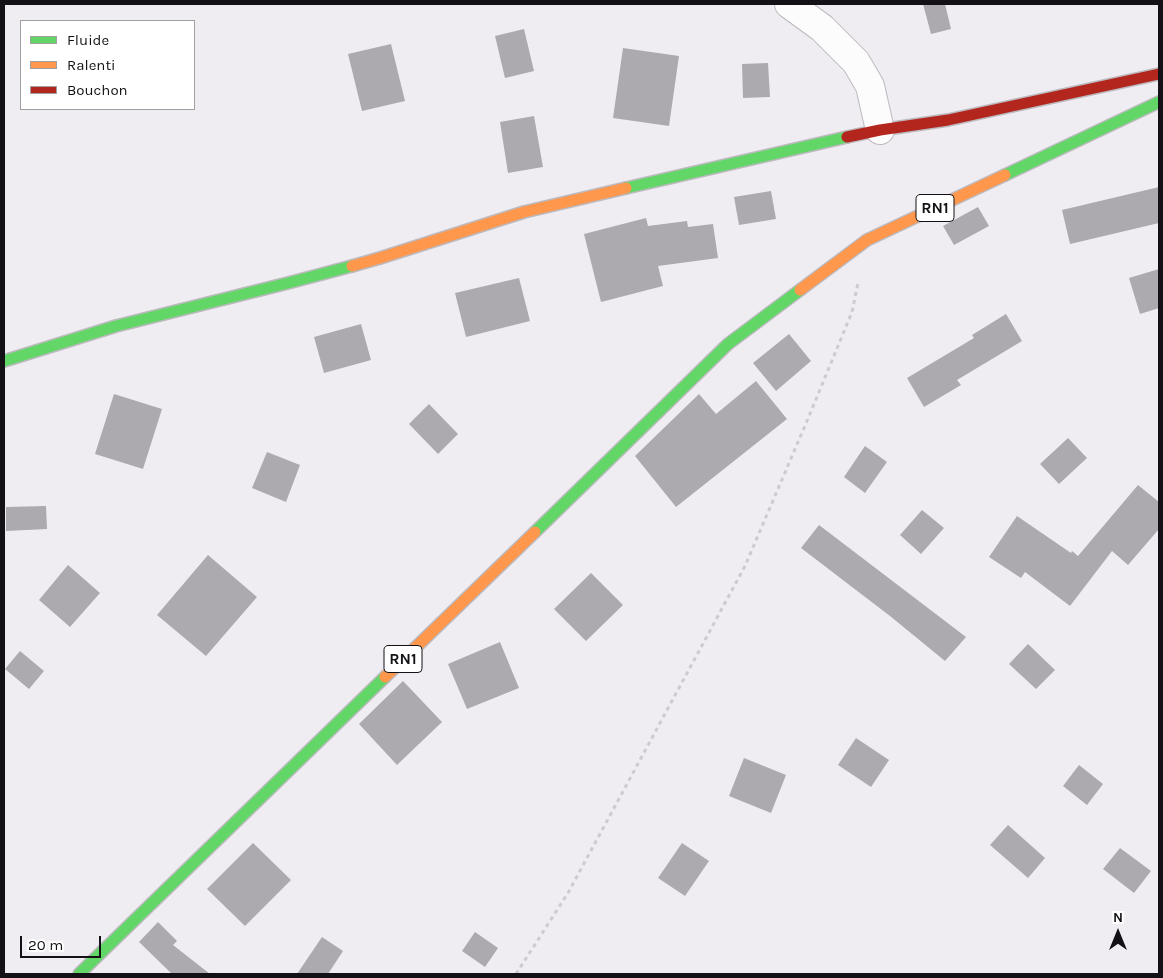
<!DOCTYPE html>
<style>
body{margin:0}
#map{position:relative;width:1163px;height:978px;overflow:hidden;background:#efedf2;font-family:Karla,sans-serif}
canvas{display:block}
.frame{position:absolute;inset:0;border:5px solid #131115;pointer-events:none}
.legend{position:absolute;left:20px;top:20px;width:175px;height:90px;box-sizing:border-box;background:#fff;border:1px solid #a1a0a1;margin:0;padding:6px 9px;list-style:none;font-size:15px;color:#131115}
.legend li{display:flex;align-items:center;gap:10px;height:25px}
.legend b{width:25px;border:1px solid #a1a0a1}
.north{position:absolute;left:1093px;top:908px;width:50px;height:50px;-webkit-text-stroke:4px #fff;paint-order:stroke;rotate:0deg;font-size:14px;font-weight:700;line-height:20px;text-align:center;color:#131115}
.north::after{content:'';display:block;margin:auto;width:18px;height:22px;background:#131115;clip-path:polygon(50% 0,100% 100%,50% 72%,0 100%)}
.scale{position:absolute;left:20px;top:936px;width:81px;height:22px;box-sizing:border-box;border:2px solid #131115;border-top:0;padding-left:6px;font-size:15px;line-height:18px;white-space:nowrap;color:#131115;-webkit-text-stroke:4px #fff;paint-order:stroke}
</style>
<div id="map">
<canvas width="1163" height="978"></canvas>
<div class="frame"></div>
<ul class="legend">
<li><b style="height:6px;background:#63d668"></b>Fluide</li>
<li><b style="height:6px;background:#ff974d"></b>Ralenti</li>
<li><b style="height:6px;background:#b3261e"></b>Bouchon</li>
</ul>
<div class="north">N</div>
<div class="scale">20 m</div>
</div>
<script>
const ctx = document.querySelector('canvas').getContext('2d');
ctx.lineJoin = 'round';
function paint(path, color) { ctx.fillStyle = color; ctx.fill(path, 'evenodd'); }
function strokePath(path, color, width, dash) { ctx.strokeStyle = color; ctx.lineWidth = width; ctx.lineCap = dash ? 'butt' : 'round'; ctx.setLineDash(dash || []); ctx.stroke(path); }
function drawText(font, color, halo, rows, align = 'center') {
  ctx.font = font + ' Karla,sans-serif'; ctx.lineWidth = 4; ctx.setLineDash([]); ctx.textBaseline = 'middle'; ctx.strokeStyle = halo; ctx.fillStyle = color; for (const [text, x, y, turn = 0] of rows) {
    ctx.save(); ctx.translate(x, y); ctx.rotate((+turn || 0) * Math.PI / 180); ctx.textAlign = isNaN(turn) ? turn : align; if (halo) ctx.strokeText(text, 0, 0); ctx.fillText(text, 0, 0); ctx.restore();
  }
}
paint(new Path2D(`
 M923,4H945L951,29L931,34Z
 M524,29L534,71L505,78L495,36Z
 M391,44L405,101L362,111L348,54Z
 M623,48L679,56L669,126L613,118Z
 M768,63L770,97L743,98L742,64Z
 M534,116L543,167L508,173L500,122Z
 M1159,187V223L1070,244L1062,210Z
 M771,191L776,219L739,225L734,197Z
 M978,207L989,226L954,245L943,226Z
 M646,218L648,226L687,221L688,227L713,224L718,258L658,266L663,286L601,302L584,234Z
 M1159,269V308L1140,314L1129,278Z
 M519,278L530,321L466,337L455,293Z
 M1006,314L1022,341L957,380L961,385L924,407L907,378L974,338L972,335Z
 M361,324L371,360L324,373L314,337Z
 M789,334L811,361L776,391L753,363Z
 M756,381L787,419L676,507L635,456L699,394L716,414Z
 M114,394L162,409L143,469L95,454Z
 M429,404L458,434L438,454L409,424Z
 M1068,438L1087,458L1059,484L1040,464Z
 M865,446L887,462L865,493L844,477Z
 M267,452L300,465L286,502L252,488Z
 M1138,485L1159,502V529L1128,565L1112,551L1070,606L1025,572L1021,578L989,557L1017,516L1071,553L1072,551L1078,556Z
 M46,506L47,529L6,531V507Z
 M922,510L944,528L921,554L900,535Z
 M819,525L966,637L945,661L890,616L801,548Z
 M208,555L257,597L206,656L157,615Z
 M68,565L100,593L70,627L39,600Z
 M591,573L623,605L586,641L554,609Z
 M500,642L519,688L467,709L448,664Z
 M1028,644L1055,670L1036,689L1009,664Z
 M20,651L44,671L29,689L5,669Z
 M403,681L442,722L397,765L359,724Z
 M856,738L889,760L871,787L838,765Z
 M744,758L786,775L771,813L729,796Z
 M1079,765L1103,784L1087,805L1063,786Z
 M1008,825L1045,858L1028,878L990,845Z
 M253,843L291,880L245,926L207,889Z
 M682,843L709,861L685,896L658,878Z
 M1120,848L1151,871L1134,893L1103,869Z
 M158,922L177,941L173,945L210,974H172L139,942Z
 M475,932L498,948L485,967L462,951Z
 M322,937L343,951L328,974H297Z`), '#acaaaf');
const street = new Path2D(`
 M789,4L822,28L856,62L870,86L880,130`);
const fast = new Path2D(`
 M1005,175L1159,102
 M626,188L847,137
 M4,361L116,326L288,283L352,266
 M535,532L728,344L800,290
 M79,974L385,677`);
const slow = new Path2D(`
 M352,266L380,258L524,212L626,188
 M800,290L867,240L1005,175
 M385,677L535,532`);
const jam = new Path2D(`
 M847,137L880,130L948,120L1159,74`);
strokePath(street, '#bcbabf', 30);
strokePath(fast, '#bcbabf', 14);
strokePath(slow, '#bcbabf', 14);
strokePath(jam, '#bcbabf', 14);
strokePath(new Path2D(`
 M516,974L568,893L745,566L807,421L852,312L858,283`), '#cccbcd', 3, [4, 4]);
strokePath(street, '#fdfcfd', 28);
strokePath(fast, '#63d668', 11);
strokePath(slow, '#ff974d', 11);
strokePath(jam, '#b3261e', 11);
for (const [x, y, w] of [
 [935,208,38],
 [403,659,38]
]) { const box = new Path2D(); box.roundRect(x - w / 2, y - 13.5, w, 27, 4); ctx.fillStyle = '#fff'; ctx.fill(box); strokePath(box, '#131115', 1); }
drawText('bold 16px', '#131115', null, [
 ["RN1",935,208],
 ["RN1",403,659]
]);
</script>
